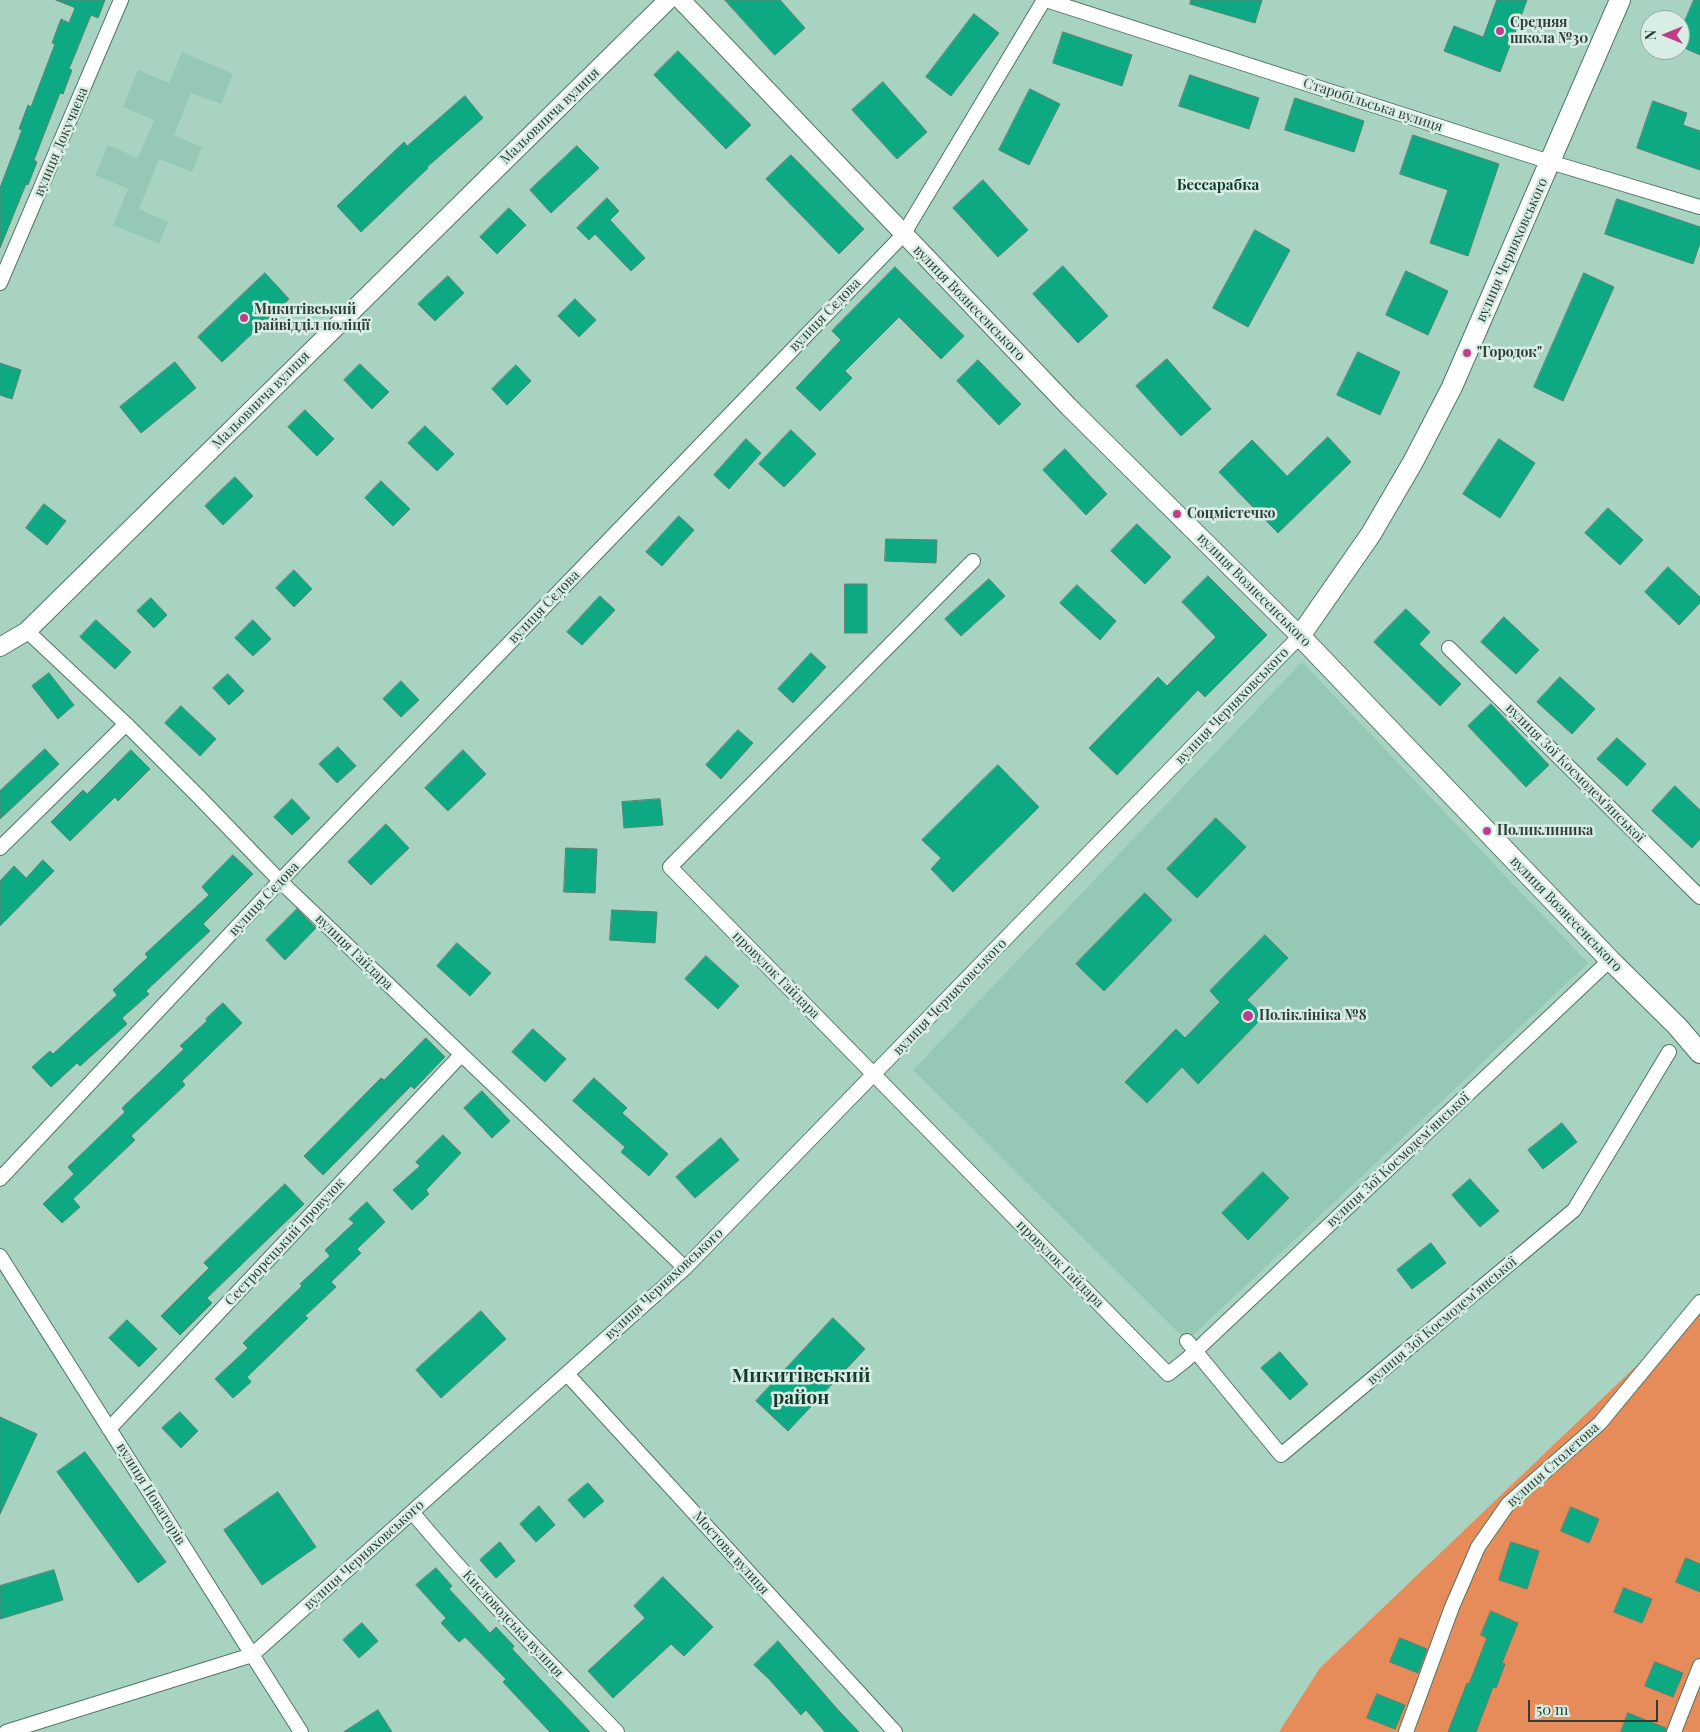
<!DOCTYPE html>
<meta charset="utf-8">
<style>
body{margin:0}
#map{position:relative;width:1700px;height:1732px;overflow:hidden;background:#a8d3c1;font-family:"Playfair Display",serif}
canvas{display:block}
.north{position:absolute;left:1640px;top:10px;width:50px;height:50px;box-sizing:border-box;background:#d8eee5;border:1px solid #94a89f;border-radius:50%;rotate:270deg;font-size:14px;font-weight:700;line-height:20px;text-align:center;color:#2d3e37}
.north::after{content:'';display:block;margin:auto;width:18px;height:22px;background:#be3e89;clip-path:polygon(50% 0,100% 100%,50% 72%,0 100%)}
.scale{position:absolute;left:1528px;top:1700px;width:130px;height:22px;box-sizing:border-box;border:2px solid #2d3e37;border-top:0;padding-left:6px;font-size:15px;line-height:18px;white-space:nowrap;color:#2d3e37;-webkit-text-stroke:4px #d8eee5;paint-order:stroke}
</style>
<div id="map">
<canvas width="1700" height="1732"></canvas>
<div class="north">N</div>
<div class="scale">50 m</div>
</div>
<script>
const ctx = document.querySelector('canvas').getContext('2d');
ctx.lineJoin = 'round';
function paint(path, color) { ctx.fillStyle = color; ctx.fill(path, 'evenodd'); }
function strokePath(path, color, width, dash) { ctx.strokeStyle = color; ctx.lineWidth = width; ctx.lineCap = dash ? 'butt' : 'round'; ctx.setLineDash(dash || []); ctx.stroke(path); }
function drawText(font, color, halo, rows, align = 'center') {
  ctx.font = font + ' "Playfair Display",serif'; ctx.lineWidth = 5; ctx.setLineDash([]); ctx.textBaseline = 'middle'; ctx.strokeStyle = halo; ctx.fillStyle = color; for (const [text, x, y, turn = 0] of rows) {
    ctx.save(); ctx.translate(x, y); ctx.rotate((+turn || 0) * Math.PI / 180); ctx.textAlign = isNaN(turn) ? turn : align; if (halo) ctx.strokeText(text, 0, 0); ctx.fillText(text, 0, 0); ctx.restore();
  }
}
paint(new Path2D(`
 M182,52L233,74L221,104L191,93L174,135L202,147L192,172L159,159L139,209L168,222L159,244L113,225L128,189L95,175L108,145L138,158L154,120L123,107L138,70L169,83Z
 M1302,662L1588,963L1187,1341L913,1070Z`), '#96c9b5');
paint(new Path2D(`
 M1700,1305V1732H1279L1320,1668Z`), '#e68b5a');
const building = new Path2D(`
 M56,0H105L98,18L91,15L69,69L72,70L63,94L60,93L34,160L37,162L28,185L26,184L0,248V188L22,130L19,129L28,105L31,107L55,44L52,43L61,19L69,23L75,8Z
 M725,0H780L805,28L775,55Z
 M1191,0H1262L1255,23L1190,4Z
 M1497,0H1527L1500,72L1444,51L1454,26L1483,37Z
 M1694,0H1700V55L1680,46V32Z
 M974,14L999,33L951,96L926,77Z
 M1063,32L1132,55L1122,86L1053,63Z
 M678,51L751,125L726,149L654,75Z
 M1190,75L1259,98L1249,129L1179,106Z
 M883,82L927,132L897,159L852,110Z
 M1030,89L1060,104L1029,165L999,150Z
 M465,96L483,118L427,167L428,168L361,232L337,206L404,142L407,146Z
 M1295,98L1364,121L1354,152L1285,130Z
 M1653,101L1687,113L1683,125L1700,131V170L1637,148Z
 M1413,135L1499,164L1468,256L1430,243L1448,190L1400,174Z
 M577,146L599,168L551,213L530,190Z
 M791,155L864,229L839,254L766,179Z
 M983,180L1028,230L998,257L953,208Z
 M607,198L619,211L610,220L645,258L631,271L595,234L589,240L577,228Z
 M1617,199L1700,227V243L1693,264L1605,234Z
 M509,208L526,225L497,254L480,237Z
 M1255,230L1290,250L1248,327L1213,308Z
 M1063,266L1108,316L1078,343L1033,294Z
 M895,267L964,336L941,359L899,317L845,371L852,378L820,411L796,388L841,340L832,331Z
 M1406,271L1448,291L1428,335L1386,315Z
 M265,273L289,299L222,362L198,337Z
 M1584,273L1614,287L1563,401L1534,387Z
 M448,276L464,293L435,321L418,304Z
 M575,299L596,320L579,337L558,316Z
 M1358,352L1400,372L1380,415L1337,395Z
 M1167,359L1211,409L1181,436L1136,386Z
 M978,360L1021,404L999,425L957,381Z
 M175,362L196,388L141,433L120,407Z
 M0,363L21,370L12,399L0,395Z
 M360,364L389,392L372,409L344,380Z
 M516,365L531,381L507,405L492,389Z
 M305,410L334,439L317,456L288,427Z
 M425,426L454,454L437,471L408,443Z
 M791,430L816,454L784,487L759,464Z
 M1328,437L1351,462L1278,533L1219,472L1252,440L1287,476Z
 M746,439L761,453L729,489L714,475Z
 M1499,439L1535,463L1500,518L1463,494Z
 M1065,449L1107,494L1086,515L1043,470Z
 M235,477L253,496L223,525L205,506Z
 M381,481L410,509L393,526L365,498Z
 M44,504L66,521L47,545L26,528Z
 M1608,508L1643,540L1620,565L1585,533Z
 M679,516L694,530L662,566L646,552Z
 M1137,524L1171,557L1145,584L1111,551Z
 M886,539L937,540L936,563L885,561Z
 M1668,567L1700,597V603L1679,625L1645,592Z
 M294,570L312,589L294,607L276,588Z
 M1208,576L1267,635L1205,697L1198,690L1117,775L1089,748L1158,677L1167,686L1216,637L1182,602Z
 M989,579L1005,596L961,636L945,619Z
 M845,584H867V633H845Z
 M1077,585L1116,621L1100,640L1060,603Z
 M600,596L615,610L582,645L567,632Z
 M151,598L167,615L154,628L137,611Z
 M1406,609L1430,632L1419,644L1461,684L1440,706L1374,642Z
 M1504,617L1539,650L1516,674L1481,642Z
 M96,620L131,652L115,669L80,637Z
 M253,620L271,639L253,656L235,638Z
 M811,653L826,667L793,703L778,689Z
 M49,673L74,705L58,719L32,686Z
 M228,674L244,691L229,705L213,688Z
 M1560,677L1595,709L1572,734L1537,702Z
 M401,681L419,700L401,717L383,699Z
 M1491,704L1549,765L1526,787L1468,726Z
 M181,706L216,739L200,756L165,723Z
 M738,730L753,743L721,779L706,765Z
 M1617,738L1646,764L1627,786L1597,759Z
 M338,747L356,766L337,783L319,764Z
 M45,749L59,764L0,819V791Z
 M131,750L150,769L118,801L115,797L70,841L51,822L83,790L87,794Z
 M463,750L486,774L448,811L425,788Z
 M998,765L1039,807L953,892L931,869L941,858L922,840Z
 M1675,786L1700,810V839L1692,848L1652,811Z
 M292,799L310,818L292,835L274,817Z
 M660,799L663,825L624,828L622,802Z
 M1216,818L1246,847L1197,898L1167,869Z
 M386,824L409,848L371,885L348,862Z
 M566,848L597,849L595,893L564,892Z
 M233,855L253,874L203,924L210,931L146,991L149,994L122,1018L127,1024L80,1066L77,1063L51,1087L32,1067L50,1051L53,1054L117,995L113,990L148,957L145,954L209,895L202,887Z
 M43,860L54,871L0,926V881L14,866L26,878Z
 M1145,893L1172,920L1104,991L1076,964Z
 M297,909L316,928L285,960L266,940Z
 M612,910L657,912L655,943L610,940Z
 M1265,935L1288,958L1247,1000L1264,1016L1198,1084L1182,1067L1147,1103L1125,1082L1176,1029L1185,1038L1220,1002L1210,991Z
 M457,943L491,973L470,996L437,966Z
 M706,956L739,986L718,1009L685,979Z
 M223,1003L242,1023L182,1081L185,1085L131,1136L135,1140L73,1199L80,1207L62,1223L43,1204L74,1174L68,1167L125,1112L122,1108L184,1049L180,1046L207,1021L206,1019Z
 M533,1029L566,1059L545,1082L512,1052Z
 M426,1038L445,1057L414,1089L411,1086L323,1175L304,1156L381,1078L384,1080Z
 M594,1078L627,1108L622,1113L668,1154L649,1176L621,1152L625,1147L573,1101Z
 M482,1091L510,1121L492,1138L464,1108Z
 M1562,1123L1577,1142L1543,1169L1528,1150Z
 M443,1135L461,1153L426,1190L429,1194L412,1210L393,1190L420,1166L416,1162Z
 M721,1138L739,1160L695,1198L676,1177Z
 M1263,1172L1289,1198L1248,1240L1222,1213Z
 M1470,1179L1499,1211L1480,1227L1452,1195Z
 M285,1184L304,1204L207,1298L212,1303L180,1335L161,1316L209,1268L204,1263Z
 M367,1202L385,1222L357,1249L361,1253L331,1282L336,1287L305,1316L308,1318L247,1377L251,1382L233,1398L215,1379L248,1348L243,1343L302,1286L300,1284L330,1256L325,1250L354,1223L349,1219Z
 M1431,1243L1446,1263L1412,1289L1397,1270Z
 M481,1311L506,1339L441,1398L416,1370Z
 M833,1318L865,1349L788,1431L756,1401Z
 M127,1320L157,1349L139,1367L109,1338Z
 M1280,1352L1308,1384L1290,1400L1261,1368Z
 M180,1412L198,1431L181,1448L162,1428Z
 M0,1417L37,1434L0,1514Z
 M85,1452L166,1562L138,1583L57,1472Z
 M588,1483L604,1501L584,1518L568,1500Z
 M278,1492L316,1547L262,1585L224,1530Z
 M539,1506L555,1525L536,1542L520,1524Z
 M1571,1507L1599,1519L1589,1543L1561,1531Z
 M500,1542L515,1561L496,1578L480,1560Z
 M1511,1542L1539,1551L1527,1589L1499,1580Z
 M1686,1558L1700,1564V1592L1676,1582Z
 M436,1568L452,1586L449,1589L490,1633L496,1627L514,1646L512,1649L590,1732H550L503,1682L506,1679L465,1637L459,1642L441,1623L446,1618L416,1585Z
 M54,1570L63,1600L0,1619V1586Z
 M663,1577L713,1627L684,1656L671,1644L613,1698L588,1671L645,1618L634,1606Z
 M1624,1588L1652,1599L1642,1623L1614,1612Z
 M1491,1611L1518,1623L1502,1663L1505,1664L1496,1688L1493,1687L1476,1732H1448L1467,1683L1469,1684L1487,1638L1481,1635Z
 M362,1623L378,1641L359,1658L343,1640Z
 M1400,1638L1427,1649L1418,1673L1390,1662Z
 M778,1641L839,1711L859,1732H825L806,1710L801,1715L769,1679L754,1665Z
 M1655,1662L1683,1673L1673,1697L1645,1686Z
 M1377,1694L1405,1705L1395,1729L1367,1718Z
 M378,1710L392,1732H344Z
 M1628,1713L1666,1728L1665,1732H1621Z`);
paint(building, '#0da982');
strokePath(building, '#5a8273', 1);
const minor = new Path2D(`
 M1046,0L1550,162L1700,207
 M0,283L121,0
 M973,561L670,867L1168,1374L1186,1360L1610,960
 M27,631L126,724L199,797L280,881L685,1268
 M1449,648L1700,897
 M0,848L126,724
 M0,1179L280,881L903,235L1044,0
 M0,1256L301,1732
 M1187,1341L1281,1455L1574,1210L1669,1052
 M567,1374L895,1732
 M109,1429L461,1055
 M412,1512C476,1589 547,1660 617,1732
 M6,1732L252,1655L685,1268L1300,636
 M1406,1732L1452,1607L1478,1547L1508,1504L1600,1423L1700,1302
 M1674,1732L1700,1666`);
const tertiary = new Path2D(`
 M681,0L1069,407L1300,636
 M0,647L27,631L668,0`);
const secondary = new Path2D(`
 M1620,0L1452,387L1413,462L1371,534L1300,636L1610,960L1677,1026L1700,1053`);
strokePath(minor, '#4e7667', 16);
strokePath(tertiary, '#4e7667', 20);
strokePath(secondary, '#4e7667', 22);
strokePath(minor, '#fff', 14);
strokePath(tertiary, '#fff', 18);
strokePath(secondary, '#fff', 20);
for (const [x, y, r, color] of [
 [1500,31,5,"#be3e89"],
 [244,318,5,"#be3e89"],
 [1467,353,5,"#be3e89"],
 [1177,514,5,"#be3e89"],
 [1487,831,5,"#be3e89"],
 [1248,1016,6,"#be3e89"]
]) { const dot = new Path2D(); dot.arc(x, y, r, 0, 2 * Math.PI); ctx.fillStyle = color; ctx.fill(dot); strokePath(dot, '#d8eee5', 2); }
drawText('bold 14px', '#2d3e37', '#d8eee5', [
 ["Средняя",1510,23],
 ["школа №30",1510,39],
 ["Микитівський",254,310],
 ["райвідділ поліції",254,326],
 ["\"Городок\"",1477,353],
 ["Соцмістечко",1187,514],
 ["Поликлиника",1497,831],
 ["Поліклініка №8",1259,1016]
], 'left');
drawText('14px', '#2d3e37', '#d8eee5', [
 ["Старобільська вулиця",1373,105,18],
 ["Мальовнича вулиця",550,116,-44],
 ["вулиця Докучаєва",61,142,-67],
 ["вулиця Черняховського",1512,250,-66],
 ["вулиця Вознесенського",969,303,46],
 ["вулиця Сєдова",825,315,-46],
 ["Мальовнича вулиця",261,400,-45],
 ["вулиця Вознесенського",1254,590,45],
 ["вулиця Сєдова",544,607,-46],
 ["вулиця Черняховського",1232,706,-46],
 ["вулиця Зої Космодем'янської",1575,773,45],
 ["вулиця Сєдова",264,899,-47],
 ["вулиця Вознесенського",1566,914,46],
 ["вулиця Гайдара",354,952,44],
 ["провулок Гайдара",776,975,45],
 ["вулиця Черняховського",950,997,-46],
 ["вулиця Зої Космодем'янської",1398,1160,-43],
 ["Сестрорецький провулок",285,1242,-47],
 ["провулок Гайдара",1060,1264,45],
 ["вулиця Черняховського",664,1284,-43],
 ["вулиця Зої Космодем’янської",1442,1321,-40],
 ["вулиця Столєтова",1553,1465,-42],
 ["вулиця Новаторів",151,1494,58],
 ["Мостова вулиця",731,1553,48],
 ["вулиця Черняховського",364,1555,-42],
 ["Кисловодська вулиця",513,1624,47]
]);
drawText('bold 15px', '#113a2c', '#d8eee5', [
 ["Бессарабка",1218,185]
]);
drawText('bold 19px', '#113a2c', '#d8eee5', [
 ["Микитівський",801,1376],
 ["район",801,1398]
]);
</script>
